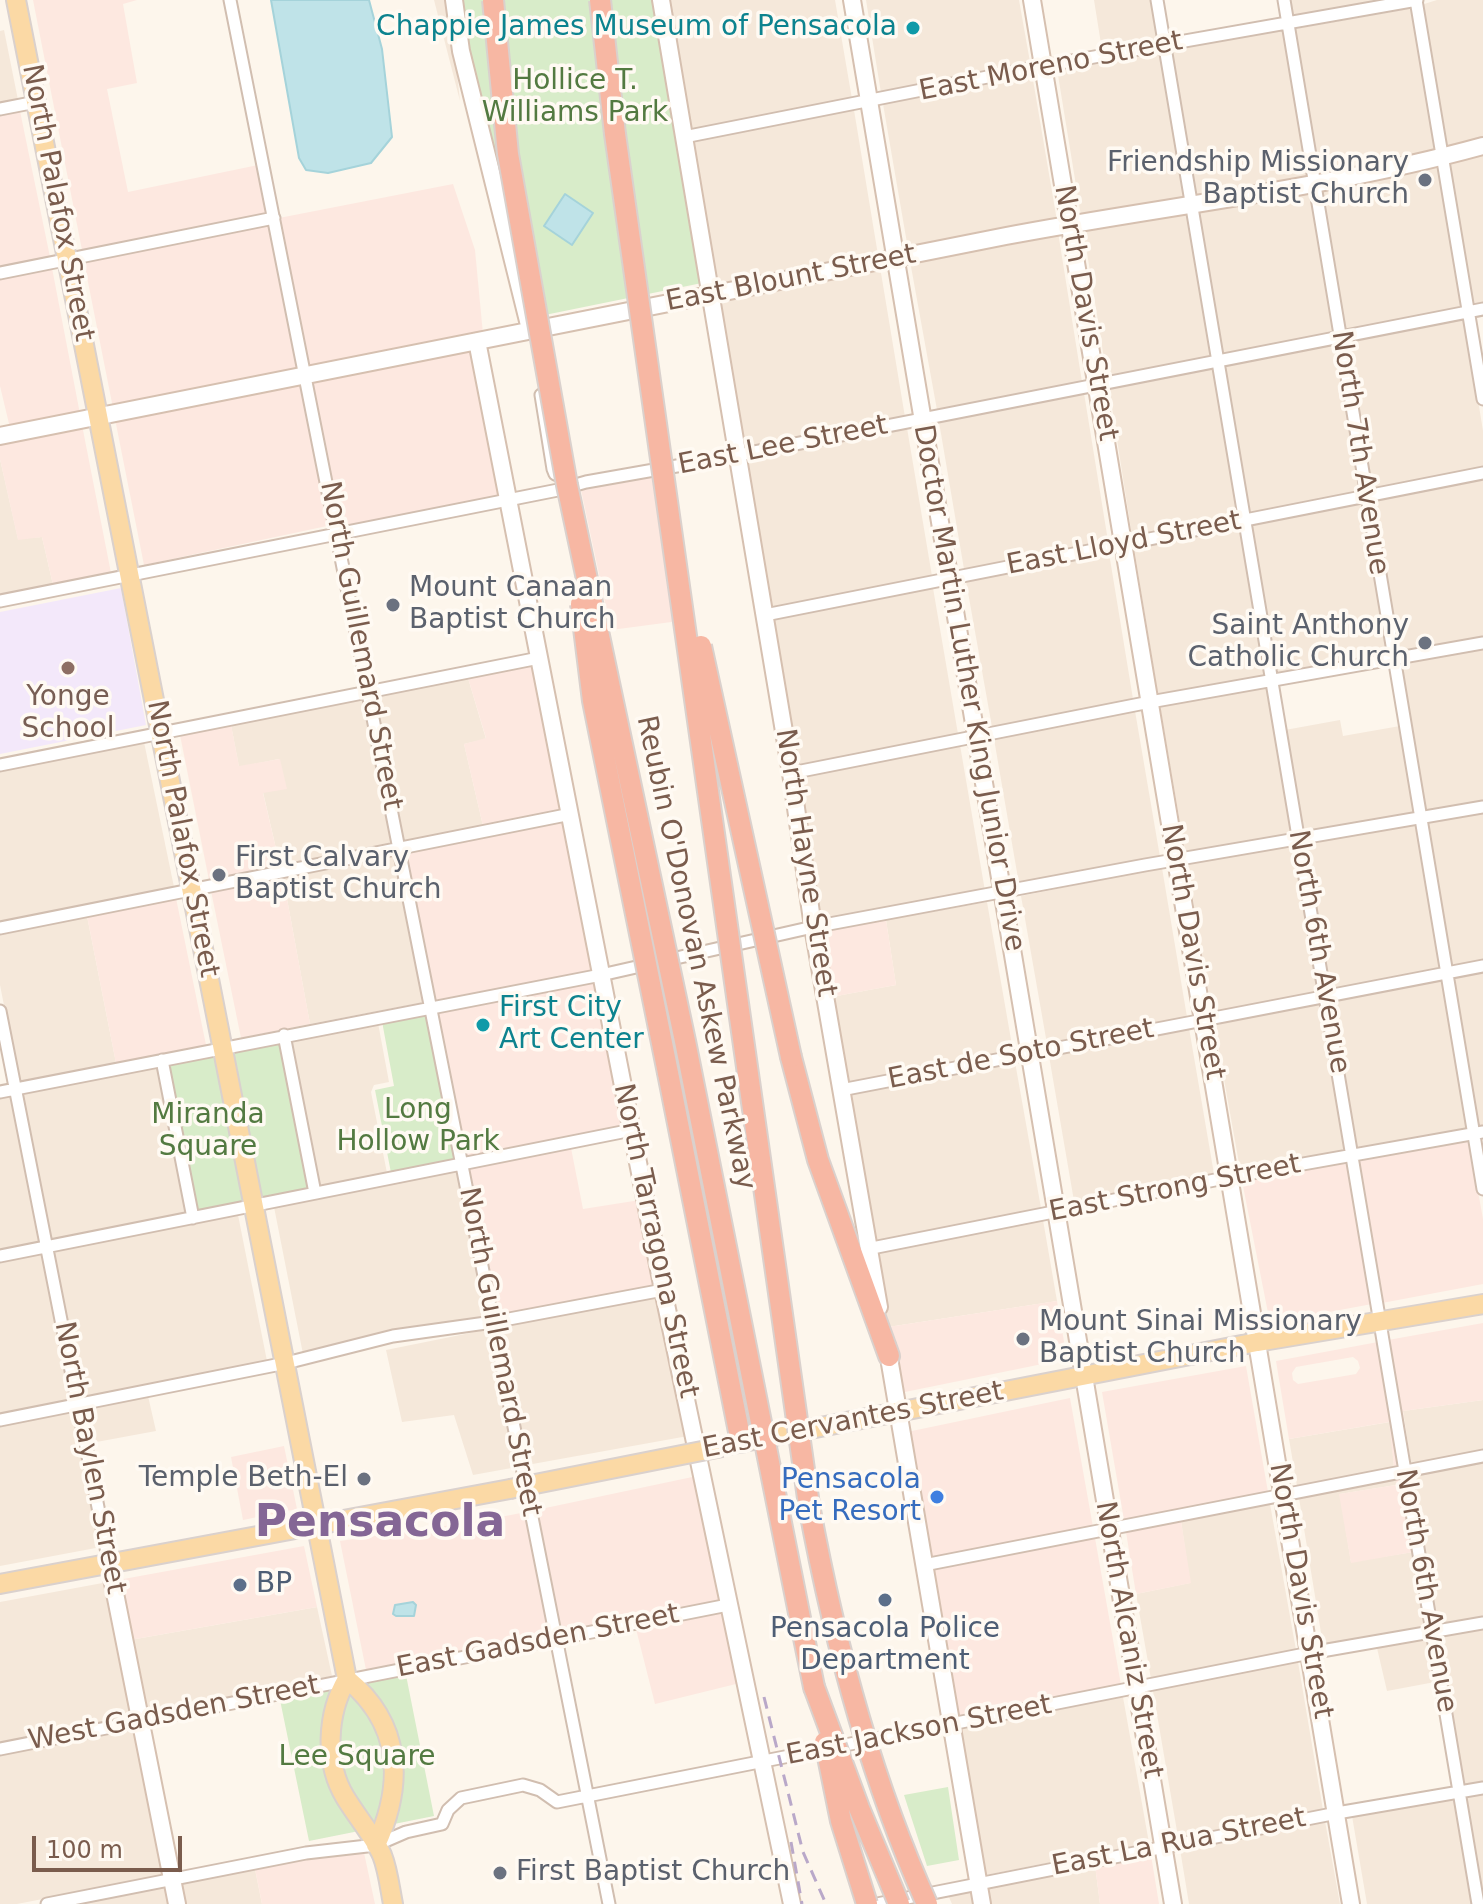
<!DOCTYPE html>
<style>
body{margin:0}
#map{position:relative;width:1483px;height:1904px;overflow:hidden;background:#fdf6ec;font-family:"DejaVu Sans",sans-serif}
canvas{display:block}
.scale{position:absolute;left:32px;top:1836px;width:150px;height:36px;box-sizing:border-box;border:4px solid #7a5c4d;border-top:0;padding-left:10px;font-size:24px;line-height:28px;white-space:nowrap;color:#7a5c4d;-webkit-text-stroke:6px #fffaf3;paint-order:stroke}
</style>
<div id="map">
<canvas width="1483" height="1904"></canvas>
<div class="scale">100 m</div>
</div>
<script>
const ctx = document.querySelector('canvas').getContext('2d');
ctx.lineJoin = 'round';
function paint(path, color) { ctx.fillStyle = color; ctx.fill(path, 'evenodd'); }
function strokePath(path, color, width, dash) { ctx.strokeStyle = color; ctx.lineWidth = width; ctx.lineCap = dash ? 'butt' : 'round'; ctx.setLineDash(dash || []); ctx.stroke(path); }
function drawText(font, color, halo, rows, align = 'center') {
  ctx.font = font + ' "DejaVu Sans",sans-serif'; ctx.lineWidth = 7; ctx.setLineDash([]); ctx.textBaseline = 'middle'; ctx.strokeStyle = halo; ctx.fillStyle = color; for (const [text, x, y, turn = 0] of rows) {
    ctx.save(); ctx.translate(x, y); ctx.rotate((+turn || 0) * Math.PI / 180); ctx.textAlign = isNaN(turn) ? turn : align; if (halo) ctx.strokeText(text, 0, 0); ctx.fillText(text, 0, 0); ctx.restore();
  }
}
paint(new Path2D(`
 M434,0H449L460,101Z
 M666,0H835L852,99L688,130Z
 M866,0H1019L1030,62L881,93Z
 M1094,0H1152L1159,40L1102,50Z
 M1289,0H1391L1292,17Z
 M1437,0H1483V140L1446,150L1421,5Z
 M1412,8L1437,153L1318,176L1294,29Z
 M4,30L18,100L0,103V31Z
 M1284,30L1308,178L1195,197L1170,50Z
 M1160,51L1185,199L1081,216L1057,69Z
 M1032,74L1057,221L908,249L883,104Z
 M854,110L878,255L715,288L690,141Z
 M1483,152V303L1473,305L1448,162Z
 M1439,164L1463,307L1344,330L1320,187Z
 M1310,189L1334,332L1222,354L1197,208Z
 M1187,210L1212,356L1107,377L1083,228Z
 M1058,232L1082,382L937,410L910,261Z
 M880,267L905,417L743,449L716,300Z
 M1465,319L1483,431V467L1371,489L1346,342Z
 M1336,344L1361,491L1249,514L1224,366Z
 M1214,368L1239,515L1132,536L1109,388Z
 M1084,393L1108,541L964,569L939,422Z
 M907,428L932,576L769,608L745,460Z
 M0,459L18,539L42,537L53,585L0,595Z
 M1483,479V637L1397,654L1373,501Z
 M1363,503L1387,656L1275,673L1251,525Z
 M1241,527L1265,675L1158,695L1134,548Z
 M1109,553L1133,699L992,727L966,581Z
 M933,588L958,734L796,766L771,619Z
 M1483,649V801L1425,811L1399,665Z
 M468,678L486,739L464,744L483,826L404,842L375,697Z
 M1267,687L1292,834L1185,852L1160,706Z
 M365,699L394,844L280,866L263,792L279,759L239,767L231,725Z
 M1135,711L1160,857L1019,884L994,739Z
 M1340,720L1343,736L1400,726L1415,813L1302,832L1285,730Z
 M144,742L174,887L0,922V771Z
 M960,745L985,891L818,921L797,777Z
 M1483,813V961L1451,965L1427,823Z
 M1417,824L1441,967L1329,989L1304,843Z
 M1294,845L1319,991L1212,1012L1187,864Z
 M396,855L425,1002L310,1024L283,877Z
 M1162,868L1187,1017L1047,1044L1021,896Z
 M987,902L1013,1051L845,1083L831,997L896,985L886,920Z
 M87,916L116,1063L19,1082L0,985V934Z
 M1483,972V1126L1478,1127L1453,977Z
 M1443,979L1467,1129L1356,1149L1331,1000Z
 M1321,1002L1346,1151L1240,1169L1214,1023Z
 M378,1023L389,1082L374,1085L371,1092L387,1173L319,1187L290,1040Z
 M1189,1028L1214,1174L1074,1201L1049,1056Z
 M1015,1062L1041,1208L872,1242L847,1094Z
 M158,1066L187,1213L51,1240L21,1093Z
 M11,1095L41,1242L0,1250V1098Z
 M458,1171L487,1318L303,1354L274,1207Z
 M238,1215L267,1361L82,1398L53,1251Z
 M1043,1220L1057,1301L888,1327L874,1254Z
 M43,1253L72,1400L0,1414V1262Z
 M659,1296L688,1436L527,1465L500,1327Z
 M490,1329L517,1467L473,1475L454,1415L402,1422L386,1350Z
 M148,1396L156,1431L91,1443L84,1409Z
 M1483,1400V1450L1411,1464L1403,1411Z
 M74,1411L101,1547L0,1566V1426Z
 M1390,1422L1394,1467L1297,1486L1289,1439Z
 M1483,1462V1617L1436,1625L1413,1476Z
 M1396,1479V1485L1340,1494L1351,1562L1413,1552L1426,1627L1323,1645L1299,1498Z
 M1270,1504L1296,1650L1151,1679L1136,1594L1190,1583L1181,1521Z
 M108,1582L135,1716L0,1743V1602Z
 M317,1607L332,1676L145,1714L130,1640Z
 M1483,1629V1782L1463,1785L1438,1637Z
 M1428,1639L1435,1682L1387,1691L1377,1648Z
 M1298,1662L1323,1810L1178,1837L1153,1691Z
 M1123,1697L1149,1843L981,1876L957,1730Z
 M137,1728L166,1875L17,1904H0V1755Z
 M1483,1794V1901L1465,1797Z
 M1455,1798L1473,1904H1367L1352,1816Z
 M1325,1821L1340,1904H1189L1180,1849Z
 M1095,1865L1100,1904H987L983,1887Z
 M255,1869L262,1904H182L178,1884Z
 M168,1886L172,1904H78Z
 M973,1890L976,1904H952L948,1895Z`), '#f5e8da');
paint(new Path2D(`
 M33,0H137L123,4L137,83L107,89L128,192L258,165L268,214L82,250Z
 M20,111L50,257L0,267V115Z
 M453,184L475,250L483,334L310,369L279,218Z
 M270,225L300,371L113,408L84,262Z
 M52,268L80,414L10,428L0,386V278Z
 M473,348L502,495L341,527L312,380Z
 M302,382L327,526L144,565L115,419Z
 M82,425L111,573L53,585L42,537L18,540L0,459V442Z
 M658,475L679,621L611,630L581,490Z
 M536,665L564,810L483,826L464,744L486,738L468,678Z
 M231,725L239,766L280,759L287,789L263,793L280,866L209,880L180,735Z
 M567,821L595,970L435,1000L406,853Z
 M283,877L310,1024L241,1038L211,891Z
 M176,898L206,1045L116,1063L87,916Z
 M886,920L896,985L831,997L820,932Z
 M597,981L626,1125L466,1157L437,1011Z
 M1469,1141L1483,1219V1284L1382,1303L1358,1160Z
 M571,1148L583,1209L640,1200L657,1285L497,1316L468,1169Z
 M1348,1162L1372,1304L1270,1323L1242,1181Z
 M1057,1301L1067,1359L900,1393L888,1327Z
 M1483,1323V1400L1403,1411L1409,1464L1388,1340Z
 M1378,1342L1399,1466L1394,1467L1389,1422L1289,1439L1276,1361ZM1353,1357L1358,1361L1360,1368L1356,1374L1298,1384L1293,1380L1292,1373L1296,1367Z
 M1246,1366L1268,1492L1124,1520L1102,1392Z
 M1070,1398L1093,1527L928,1559L907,1432Z
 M284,1446L297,1509L243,1520L231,1457Z
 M697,1476L722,1600L560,1632L536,1510Z
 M1401,1478L1413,1552L1351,1563L1339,1494L1396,1485V1479Z
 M526,1512L550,1634L366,1670L340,1541L480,1521Z
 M1181,1521L1191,1583L1136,1594L1126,1532Z
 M1095,1538L1121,1685L956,1718L930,1570Z
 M304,1546L317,1607L130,1640L118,1580Z
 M724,1611L740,1683L655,1704L636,1629Z
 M363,1848L375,1904H262L255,1869Z
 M1151,1855L1159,1904H1100L1095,1865Z`), '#fde8e0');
paint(new Path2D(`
 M121,588L146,725L0,754V612Z`), '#f3e8fa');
paint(new Path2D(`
 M459,0H654L702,283L530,318L468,60Z
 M431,1007L462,1164L392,1178L375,1090L394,1086L381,1016Z
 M284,1035L315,1193L193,1218L162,1060Z
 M406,1675L434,1816L309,1841L280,1700Z
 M948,1787L959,1860L927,1866L904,1795Z`), '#d8ecc9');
const water = new Path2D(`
 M271,0H369L382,49L392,137L371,163L328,173L306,170L299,158Z
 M565,194L593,213L572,245L544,226Z
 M413,1602L416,1605L414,1616H396L393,1614L395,1605Z`);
paint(water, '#bfe3e8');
strokePath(water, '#a5d3da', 2);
const street = new Path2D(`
 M230,0L609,1904
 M1157,0L1478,1904
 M1284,0L1483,1189
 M1416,0L1483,399
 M0,109L36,102
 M684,137L1043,66L1417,0
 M0,273L274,218
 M541,395L553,469L555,474L565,478
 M0,601L558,490L586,482L739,455L1483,309
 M765,615L1483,473
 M0,765L539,658
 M791,773L1150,702L1483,643
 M0,928L571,814
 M0,1011L109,1563
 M284,1035L315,1193
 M162,1060L193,1218
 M841,1090L1483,966
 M0,1092L601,975L813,927L1145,865L1483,807
 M867,1249L1230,1177L1483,1132
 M0,1256L632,1130
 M0,1420L286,1363L393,1336L493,1322L663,1290
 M924,1565L1483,1456
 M0,1749L728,1605
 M47,1904L306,1853L376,1845L406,1832L442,1824L448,1810L461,1798L523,1785L540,1790L557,1802L1310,1653L1483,1623
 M877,1904L1337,1813L1483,1788`);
const secondary = new Path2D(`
 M454,0L461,51L530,329
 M661,0L791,773L813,927L879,1307
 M852,0L1173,1904
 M1032,0L1351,1904
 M477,341L663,1290L792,1904
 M0,436C335,369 670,302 1006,236C1164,206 1327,189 1483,146
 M887,1346L982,1904
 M109,1563L177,1904`);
const primary = new Path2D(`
 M16,0L347,1679C402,1724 404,1784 376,1845
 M728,1445L1257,1342L1483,1304
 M0,1584L510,1489
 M347,1679C327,1713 324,1762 345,1797C357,1817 373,1835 382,1855C388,1870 390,1889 393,1904`);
const highway = new Path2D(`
 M791,1057L818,1160L889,1356
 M668,1073L741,1442
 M803,1633L814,1687`);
strokePath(street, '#d1beb0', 15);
strokePath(secondary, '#d6c0b0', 20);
strokePath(primary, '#dad1cd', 22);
strokePath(highway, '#dad1cd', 24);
strokePath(street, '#fff', 11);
strokePath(secondary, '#fff', 16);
strokePath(primary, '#fbd9a5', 18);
strokePath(highway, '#f7b7a3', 20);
strokePath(new Path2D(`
 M764,1697L803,1852L826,1904
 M791,1842L802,1904`), '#b9a8c9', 3, [12, 8]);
const primaryBridge = new Path2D(`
 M510,1489L722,1447`);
const highwayBridge = new Path2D(`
 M493,0L508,154L567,485L685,1041L803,1633
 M600,0L615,134L809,1505C834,1641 870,1777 927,1904
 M581,604L593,701L668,1073
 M701,646L791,1057
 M814,1687L859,1808L899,1904
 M825,1742L841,1821L867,1904`);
strokePath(primaryBridge, '#dad1cd', 22, []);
strokePath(highwayBridge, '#dad1cd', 24, []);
strokePath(primaryBridge, '#fbd9a5', 18);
strokePath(highwayBridge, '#f7b7a3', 20);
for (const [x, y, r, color] of [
 [913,28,8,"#0f9aa8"],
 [1425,180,8,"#6b7280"],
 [393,605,8,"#6b7280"],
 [1425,643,8,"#6b7280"],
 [68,668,8,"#8d6e63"],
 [219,875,8,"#6b7280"],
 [483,1025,8,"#0f9aa8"],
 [1023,1339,8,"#6b7280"],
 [364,1479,8,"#6b7280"],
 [937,1497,8,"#3f7fe0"],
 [240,1585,8,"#5c6f8a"],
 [885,1600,8,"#5c6f8a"],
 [500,1873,8,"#6b7280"]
]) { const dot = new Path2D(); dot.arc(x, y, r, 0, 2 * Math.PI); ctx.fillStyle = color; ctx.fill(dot); strokePath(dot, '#fffaf3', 3); }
drawText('28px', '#0d838f', '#fffaf3', [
 ["Chappie James Museum of Pensacola",897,28],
 ["First City",499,1009,"left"],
 ["Art Center",499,1041,"left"]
], 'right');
drawText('28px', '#7a5c4d', '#fffaf3', [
 ["East Moreno Street",1051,67,-11],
 ["North Palafox Street",57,203,79],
 ["East Blount Street",791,279,-11],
 ["North Davis Street",1085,313,80],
 ["East Lee Street",783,446,-11],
 ["North 7th Avenue",1359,453,81],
 ["East Lloyd Street",1124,544,-11],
 ["North Guillemard Street",360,646,79],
 ["Doctor Martin Luther King Junior Drive",968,688,80],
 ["North Palafox Street",182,839,79],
 ["North Hayne Street",805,863,81],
 ["North Davis Street",1192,952,80],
 ["North 6th Avenue",1318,952,80],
 ["Reubin O'Donovan Askew Parkway",695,953,78],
 ["East de Soto Street",1021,1055,-11],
 ["East Strong Street",1175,1189,-11],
 ["North Tarragona Street",655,1241,78],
 ["North Guillemard Street",499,1352,79],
 ["East Cervantes Street",853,1421,-11],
 ["North Baylen Street",89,1458,79],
 ["North Davis Street",1300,1591,80],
 ["North 6th Avenue",1425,1591,80],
 ["North Alcaniz Street",1128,1640,80],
 ["East Gadsden Street",538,1642,-11],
 ["West Gadsden Street",174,1714,-11],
 ["East Jackson Street",919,1731,-11],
 ["East La Rua Street",1179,1843,-11]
]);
drawText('28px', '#537a41', '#fffaf3', [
 ["Hollice T.",575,82],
 ["Williams Park",575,114],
 ["Long",418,1111],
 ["Hollow Park",418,1143],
 ["Miranda",208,1116],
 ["Square",208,1148],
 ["Lee Square",357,1758]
]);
drawText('28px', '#5b616d', '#fffaf3', [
 ["Friendship Missionary",1409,164,"right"],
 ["Baptist Church",1409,196,"right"],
 ["Mount Canaan",409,589],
 ["Baptist Church",409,621],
 ["Saint Anthony",1409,627,"right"],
 ["Catholic Church",1409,659,"right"],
 ["First Calvary",235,859],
 ["Baptist Church",235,891],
 ["Mount Sinai Missionary",1039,1323],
 ["Baptist Church",1039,1355],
 ["Temple Beth-El",348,1479,"right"],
 ["First Baptist Church",516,1873]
], 'left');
drawText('28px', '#785e54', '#fffaf3', [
 ["Yonge",68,698],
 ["School",68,730]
]);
drawText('28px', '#366cbe', '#fffaf3', [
 ["Pensacola",921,1481],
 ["Pet Resort",921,1513]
], 'right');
drawText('28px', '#4e5e75', '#fffaf3', [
 ["BP",256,1585],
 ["Pensacola Police",885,1630,"center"],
 ["Department",885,1662,"center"]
], 'left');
drawText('bold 44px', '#846695', '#fffaf3', [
 ["Pensacola",380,1525]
]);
</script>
